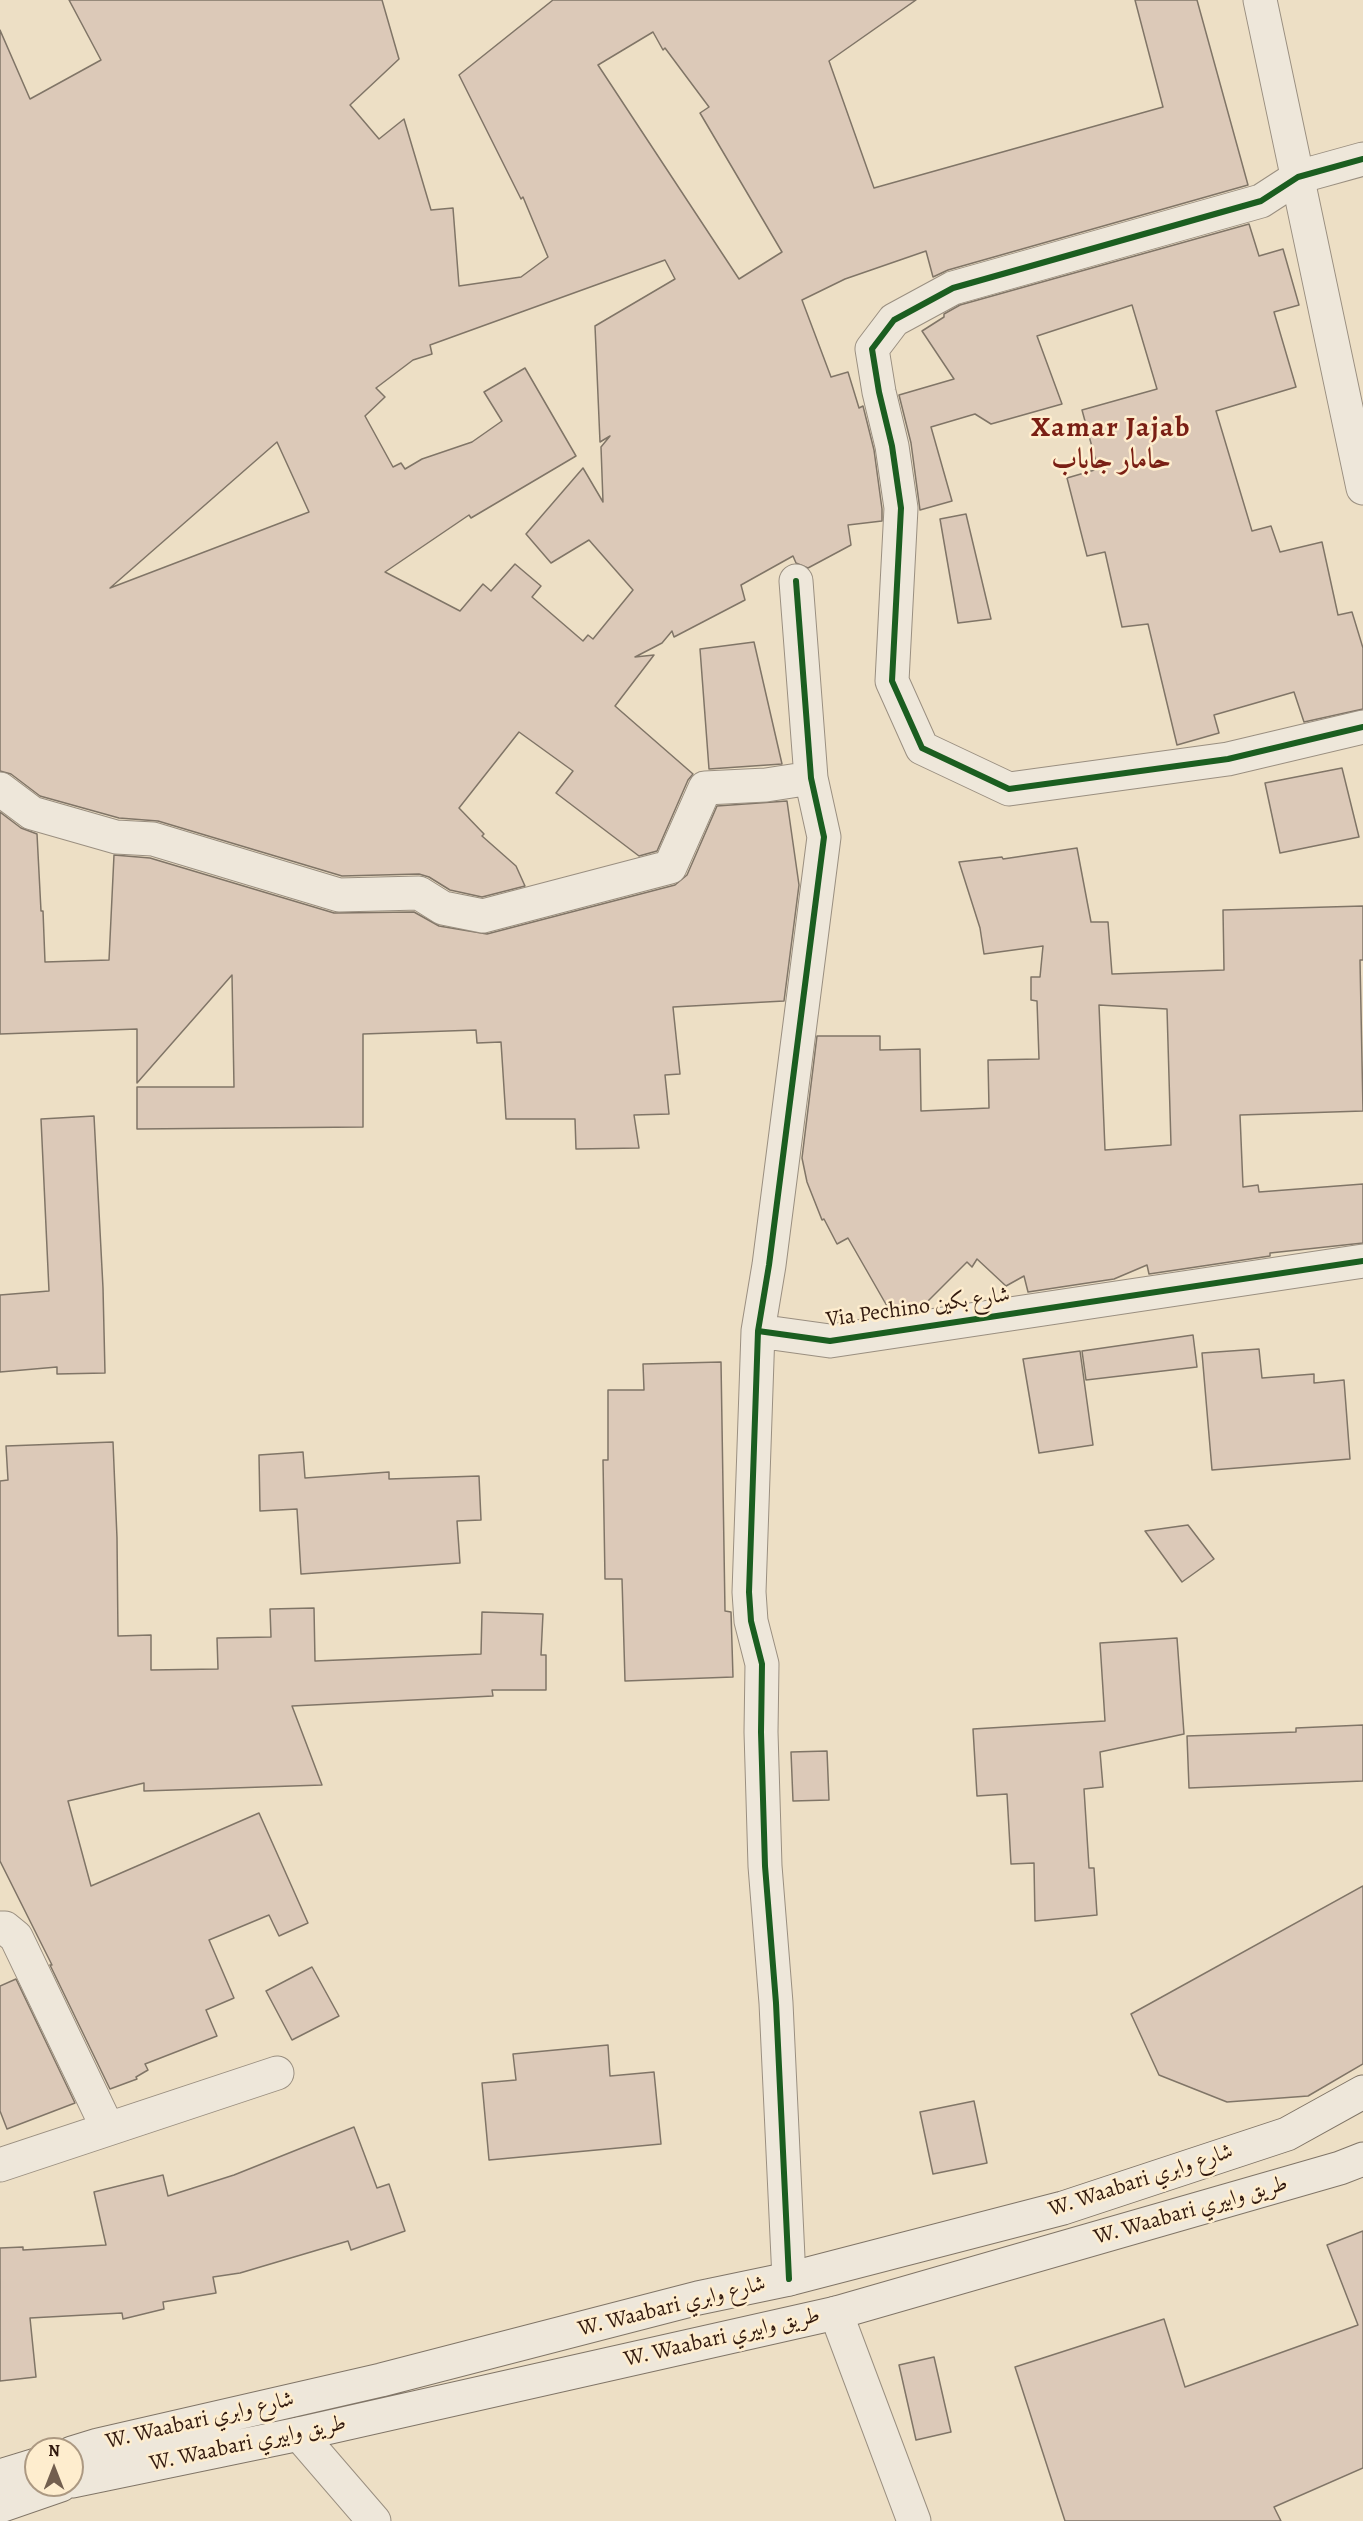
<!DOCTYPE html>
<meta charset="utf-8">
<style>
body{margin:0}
#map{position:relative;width:1363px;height:2521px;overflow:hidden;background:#eddfc5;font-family:Alegreya,serif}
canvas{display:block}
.north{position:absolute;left:24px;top:2437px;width:60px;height:60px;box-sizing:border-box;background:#feedce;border:2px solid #ac9982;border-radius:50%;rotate:0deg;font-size:16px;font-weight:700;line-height:24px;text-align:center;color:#321a0f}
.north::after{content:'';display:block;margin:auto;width:21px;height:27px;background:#735f4f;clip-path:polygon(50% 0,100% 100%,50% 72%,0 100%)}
</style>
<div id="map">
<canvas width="1363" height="2521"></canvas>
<div class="north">N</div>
</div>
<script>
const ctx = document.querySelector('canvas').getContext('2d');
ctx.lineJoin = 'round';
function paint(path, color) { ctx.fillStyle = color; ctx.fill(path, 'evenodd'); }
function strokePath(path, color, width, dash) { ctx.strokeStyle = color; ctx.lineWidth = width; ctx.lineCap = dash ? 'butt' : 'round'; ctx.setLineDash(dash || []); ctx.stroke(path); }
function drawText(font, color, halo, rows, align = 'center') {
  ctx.font = font + ' Alegreya,Amiri,serif'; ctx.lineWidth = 5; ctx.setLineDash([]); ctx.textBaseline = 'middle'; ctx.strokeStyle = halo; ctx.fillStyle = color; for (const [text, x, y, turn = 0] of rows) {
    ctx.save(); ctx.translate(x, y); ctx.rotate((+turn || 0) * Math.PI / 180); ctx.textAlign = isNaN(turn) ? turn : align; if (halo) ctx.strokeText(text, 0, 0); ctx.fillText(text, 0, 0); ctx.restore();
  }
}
const building = new Path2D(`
 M69,0H382L399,59L350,105L379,139L404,119L431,210L453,208L459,286L521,277L548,257L523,197L521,199L459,75L553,0H916L829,61L874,188L1163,107L1135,0H1197L1248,185L948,270L933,277L926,251L845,279L802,300L831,377L848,372L859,408L863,406L874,450L882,509V521L848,525L851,545L808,568L796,563L793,556L741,585L745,600L674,637L672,631L662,643L635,657L654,655L615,706L693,774L688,780L657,851L639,856L556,793L573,771L519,732L459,808L484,834L482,836L516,866L525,886L482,897L450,890L429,877L419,874L342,876L158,821L119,818L40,796L11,774L0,771V30L30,99L101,60ZM653,32L663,50L665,48L709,107L700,113L782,252L739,279L598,65ZM665,260L675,279L595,326L600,442L610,436L601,447L603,502L583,468L526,534L551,563L589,540L633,590L593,639L588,635L583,641L532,597L541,586L515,564L491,591L483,584L460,611L385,572L469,515L471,518L576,456L525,368L484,392L502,421L472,442L422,459L405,469L401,463L393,467L365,416L385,397L376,388L413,360L432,354L430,345ZM277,442L309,512L110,588Z
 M1249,224L1259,256L1283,249L1299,305L1274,312L1296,387L1216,411L1252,531L1271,526L1280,552L1322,542L1338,615L1352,612L1363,648V709L1304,722L1294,692L1214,715L1219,733L1177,745L1148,624L1122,627L1105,552L1087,556L1067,478L1098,469L1082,410L1157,389L1132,305L1037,336L1062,404L991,424L975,414L931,427L952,501L920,510L911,443L899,395L954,379L922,331L944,317V314L960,305Z
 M966,514L991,619L958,623L940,519Z
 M754,642L782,764L709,769L700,649Z
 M1342,768L1359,837L1280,853L1265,783Z
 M787,801L799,885L784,1001L673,1007L680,1074L665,1075L669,1114L634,1115L639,1148L576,1149L575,1119H506L501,1042L477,1043L476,1030L363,1034V1127L137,1129V1087H234L232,975L137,1083V1029L0,1034V812L21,828L37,834L41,911H43L45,962L109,960L114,855L150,858L334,913L414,912L439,926L487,934L675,885L687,875L717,806Z
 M1077,848L1091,922H1108L1112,974L1224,970L1223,910L1363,906V960H1360L1363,1111L1240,1115L1243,1187L1258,1185L1259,1192L1363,1184V1243L1270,1253V1256L1149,1274L1147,1265L1114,1279L1028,1292L1024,1276L1006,1286L977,1259L972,1267L967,1262L923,1306L891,1313L848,1238L837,1244L824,1219L822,1220L807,1182L802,1158L817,1036H880V1050L920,1049L921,1111L989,1108L988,1060L1039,1059L1037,1001L1031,1000V977H1040L1043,946L984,954L980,928L959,862L1002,857L1003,859ZM1099,1005L1167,1009L1171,1145L1105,1150Z
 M94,1116L103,1288L105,1373L57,1374V1367L0,1372V1295L49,1291L41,1119Z
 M1193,1335L1197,1367L1086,1380L1082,1351Z
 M1259,1349L1262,1378L1314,1374V1383L1344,1380L1350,1459L1212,1470L1202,1353Z
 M1080,1351L1093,1445L1039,1453L1023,1359Z
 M721,1362L725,1611L731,1612L733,1677L625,1681L622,1579H605L603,1460H608V1390H644L643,1364Z
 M113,1442L117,1538L118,1636L151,1635V1670L218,1669L217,1638L271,1637L270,1609L314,1608L315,1661L481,1654L482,1612L543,1614L541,1655H546V1690H492L493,1696L292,1706L322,1785L144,1791V1783L68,1801L91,1886L259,1813L308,1923L279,1936L269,1915L209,1940L234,1998L206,2010L217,2036L145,2064L148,2070L136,2077L137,2079L110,2089L50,1965H52L0,1861V1481L8,1480L6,1446Z
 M303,1452L305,1478L389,1472V1479L479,1476L481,1520L457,1521L460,1563L301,1574L297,1509L260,1511L259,1455Z
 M1188,1525L1214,1559L1182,1582L1145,1531Z
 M1177,1638L1184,1734L1100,1752L1103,1787L1084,1789L1089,1868H1094L1097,1915L1035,1921L1034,1863L1011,1864L1007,1794L977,1796L973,1729L1105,1721L1100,1643Z
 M1363,1725V1781L1189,1788L1187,1736L1296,1732V1728Z
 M827,1751L829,1800L793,1801L791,1752Z
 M1363,1886V2064L1308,2096L1227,2102L1159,2075L1131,2014Z
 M312,1967L339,2016L292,2040L266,1991Z
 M16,1979L75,2103L7,2129L0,2111V1986Z
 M608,2045L610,2076L654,2072L661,2144L489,2160L482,2083L516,2080L513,2054Z
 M974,2101L987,2163L933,2174L920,2112Z
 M354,2127L377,2188L389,2184L405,2231L351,2250L348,2241L240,2273L213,2277L216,2293L163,2302L164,2309L123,2319L122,2313L30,2318L36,2377L0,2381V2248L23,2247V2250L106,2245L94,2192L163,2175L168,2196L234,2175Z
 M1363,2231V2468L1274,2507L1281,2521H1065L1015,2367L1164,2319L1185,2387L1358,2325L1327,2245Z
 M934,2357L951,2432L916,2440L899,2365Z`);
paint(building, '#dcc9b8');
strokePath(building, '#807567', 1.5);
const street = new Path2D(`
 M1260,0L1363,488
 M1363,159L1298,177L1261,201L953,288L894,320L872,349L879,392L892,446L901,508L892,681L922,748L1009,789L1228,759L1363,727
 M796,581L811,778L824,837L769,1265L758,1331L830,1341L1363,1261
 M0,789L32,813L116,837L153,839L339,895L419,893L443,908L483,916L670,867L705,788L766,785L811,778
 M758,1331L749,1592L751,1621L762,1664L761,1732L765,1866L776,2003L789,2279
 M0,1928H5L16,1937L108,2129
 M0,2165L277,2073
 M836,2313L914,2521
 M299,2434L374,2521`);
const secondary = new Path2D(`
 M72,2453L98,2445L381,2380L698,2298L789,2279L1063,2208L1287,2134L1363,2092
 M0,2476L36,2465
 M72,2481L299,2434L836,2313L1340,2168L1363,2159
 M0,2506L61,2485`);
strokePath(street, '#9a8f80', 35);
strokePath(secondary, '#807567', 35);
strokePath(street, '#eee7da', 33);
strokePath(secondary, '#eee7da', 33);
strokePath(new Path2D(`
 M1363,159L1298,177L1261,201L953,288L894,320L872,349L879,392L892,446L901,508L892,681L922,748L1009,789L1228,759L1363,727
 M796,581L811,778L824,837L769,1265L758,1331L830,1341L1363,1261
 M758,1331L749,1592L751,1621L762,1664L761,1732L765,1866L776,2003L789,2279`), '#1b5e20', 6);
drawText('22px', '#321a0f', '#feedce', [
 ["Via Pechino شارع بكين",918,1308,-8],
 ["W. Waabari شارع وابري",1141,2181,-18],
 ["W. Waabari طريق وابيري",1191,2211,-16],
 ["W. Waabari شارع وابري",672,2307,-14],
 ["W. Waabari طريق وابيري",722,2338,-13],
 ["W. Waabari شارع وابري",200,2421,-13],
 ["W. Waabari طريق وابيري",248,2444,-12]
]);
ctx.letterSpacing = '1.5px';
drawText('bold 28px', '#7a1f14', '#feedce', [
 ["Xamar Jajab",1111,429],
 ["حامار جاباب",1111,461]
]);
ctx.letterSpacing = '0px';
</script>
